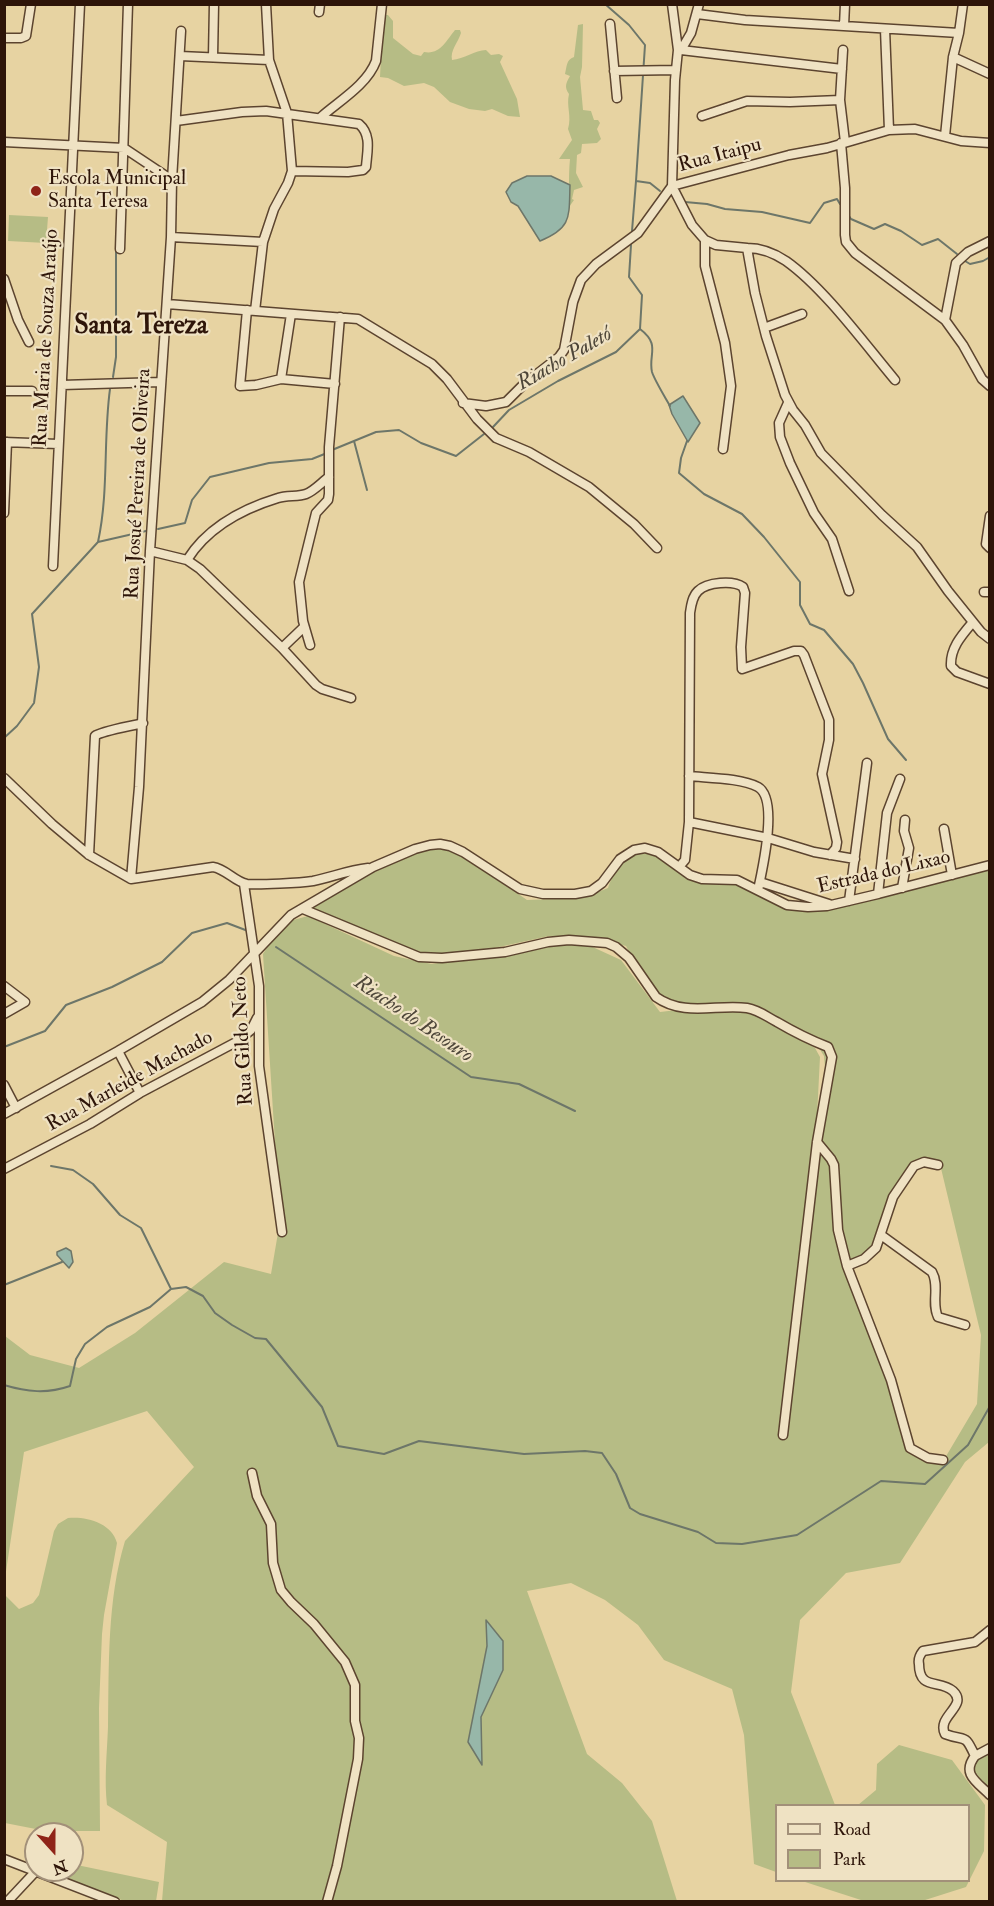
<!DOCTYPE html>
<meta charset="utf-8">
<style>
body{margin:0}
#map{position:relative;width:994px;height:1906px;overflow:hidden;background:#e7d3a2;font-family:"IM FELL Double Pica",serif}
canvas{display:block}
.frame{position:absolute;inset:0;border:6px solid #2e1509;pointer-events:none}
.legend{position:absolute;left:775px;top:1804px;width:195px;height:78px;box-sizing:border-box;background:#efe2c3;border:2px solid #a29079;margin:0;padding:8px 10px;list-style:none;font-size:18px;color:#2e1509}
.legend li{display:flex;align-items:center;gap:12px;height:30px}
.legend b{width:30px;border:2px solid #a29079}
.north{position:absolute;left:24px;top:1822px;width:60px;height:60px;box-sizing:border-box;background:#efe2c3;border:2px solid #a29079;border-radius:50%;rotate:159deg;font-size:16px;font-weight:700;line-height:24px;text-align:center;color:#2e1509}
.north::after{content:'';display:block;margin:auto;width:21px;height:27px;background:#8f2418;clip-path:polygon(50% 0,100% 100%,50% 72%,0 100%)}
</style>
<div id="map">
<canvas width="994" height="1906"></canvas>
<div class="frame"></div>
<ul class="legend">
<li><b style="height:8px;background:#efe2c3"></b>Road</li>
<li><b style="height:16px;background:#b6bc85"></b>Park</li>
</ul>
<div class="north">N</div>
</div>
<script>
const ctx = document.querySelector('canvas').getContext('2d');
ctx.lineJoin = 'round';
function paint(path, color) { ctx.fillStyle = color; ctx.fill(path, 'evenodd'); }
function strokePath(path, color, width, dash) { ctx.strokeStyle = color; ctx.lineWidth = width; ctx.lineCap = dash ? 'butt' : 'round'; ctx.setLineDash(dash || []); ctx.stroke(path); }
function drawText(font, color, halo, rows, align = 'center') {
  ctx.font = font + ' "IM FELL Double Pica",serif'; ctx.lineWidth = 4.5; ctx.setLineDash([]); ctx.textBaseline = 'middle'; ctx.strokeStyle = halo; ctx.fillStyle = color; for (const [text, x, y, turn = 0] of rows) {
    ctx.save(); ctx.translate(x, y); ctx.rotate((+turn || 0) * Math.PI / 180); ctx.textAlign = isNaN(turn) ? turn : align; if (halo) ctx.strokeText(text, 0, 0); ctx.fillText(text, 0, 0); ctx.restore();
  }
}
paint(new Path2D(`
 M383,15H388L393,21V38L413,54L421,56L424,52C440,55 446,41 455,30H460L461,33C458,43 450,50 452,60C464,59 475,50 486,50L491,55L499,54L503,56L500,62L517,99L520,117L508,116L492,109L485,111L469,109L450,102L434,87L424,83L404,86L388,78L380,77Z
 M583,24L582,67L580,77L583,110L591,111L594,120H598L600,123L597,129L601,139L597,143L582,144L581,153L577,155L576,173L583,187L574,190L572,199L574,200L569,207C567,200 569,195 569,188C569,178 569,169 570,159H559L572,140L568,129C572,116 566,106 569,94C564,87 566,83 570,76L565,74C567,66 566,60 574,57L578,25Z
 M9,215L48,217L46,243L8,241Z
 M434,848L448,849L461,854L527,900L583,898L608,888C615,867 634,845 659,857C674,864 680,875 698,881C711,885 723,880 735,882C753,886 768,900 785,907C798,912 813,910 826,909L989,867V1442L965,1462L900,1563L846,1573L800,1620L791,1692L835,1805L776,1806V1872L754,1864L744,1735L732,1689L664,1660L638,1625L605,1600L571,1583L527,1591L587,1754L622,1783L652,1821L677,1901H162L167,1842L107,1805C104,1780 107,1753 108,1727C109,1666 107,1600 125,1541L194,1467L147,1411L24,1452L5,1578V1336L30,1355L79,1368L135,1333L224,1262L271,1274L280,1221L263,954L282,923L308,916L394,956L432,964L539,946L586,944L621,960L660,1012L703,1007L753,1009L815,1048L820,1057L816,1136L825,1067L824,1056L814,1040L745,1003L678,1005L656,996L646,984L626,946L593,937L549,936L490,949L427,956L409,951L313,910L314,905C352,882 390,858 434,848ZM815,1143L833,1157L838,1173L844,1244L849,1263C879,1251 879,1223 891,1197C896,1184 905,1171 915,1161L939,1160L981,1335L977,1404L945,1458L929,1457L910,1447L869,1322L847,1266L839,1230L830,1160L818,1148L815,1150ZM487,1621L503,1641V1670L481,1717V1764L468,1741L487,1646Z
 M68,1518C86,1516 112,1523 117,1543L104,1615L102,1634L99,1708L100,1831H46L5,1823V1595L19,1609L33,1603L39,1595L54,1531L58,1524Z
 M899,1745L952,1760L985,1805L984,1851L966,1887L922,1901L861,1900L802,1881L968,1880V1806L858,1805L876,1790L877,1764Z
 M989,1752V1790L974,1775L972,1769L978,1757Z
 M72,1864L159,1882L156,1901H124L47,1870H72Z`), '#b6bc85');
const water = new Path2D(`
 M527,176H551L570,185C569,217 572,228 540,241L518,206L511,202L506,192L512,183Z
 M683,396L700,423L688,442L672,414L669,405Z
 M66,1248L71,1251L73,1262L69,1268L57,1255V1252Z
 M486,1620L503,1641V1670L481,1717L482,1765L468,1742L487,1646Z`);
paint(water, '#97b7a9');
strokePath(water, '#6d7669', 1.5);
strokePath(new Path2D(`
 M605,4L629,25L645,45L636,181
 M119,143L121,102
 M685,202L707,204L725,209L762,212L810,223L824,203L837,199L840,204
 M849,216L851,219L874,229L885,224L901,231L922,245L938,239L957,254
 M632,231L636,181L650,183L660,191
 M965,261L970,264L983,261L990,257
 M640,329C661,345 648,354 652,372C655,381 665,397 670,406
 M113,377L116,357V249
 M493,427L509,410L558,381L616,352L640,329L642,295L629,277L631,245
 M354,441L367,490
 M687,441L681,458L679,473L704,494L742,514L764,537L800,582V605L810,624L824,630L853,664L863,683L888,739L906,760
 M332,450L376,432L399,430L421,443L456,456L484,434
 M158,529L185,523L192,500L210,477L269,463L312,459L327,453
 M98,542C109,491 103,440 110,389
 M4,738L17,726L34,703L39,667L32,614L98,542L146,531
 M276,947L471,1077L519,1084L575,1111
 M4,1047L45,1031L66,1005L112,987L162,962L192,933L227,923L248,931
 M51,1166L73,1170L93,1184L120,1215L141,1228L171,1289
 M4,1285L62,1262
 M4,1385C27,1392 47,1394 70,1386L76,1359L85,1344L107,1327L150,1307L171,1289L186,1287L203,1296L215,1313L232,1325L255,1338L266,1339L322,1407L338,1446L384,1454L419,1441L524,1454L585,1451L602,1453L616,1474L630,1508L640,1514L698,1532L716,1543L742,1544L797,1535L881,1481L925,1484L968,1445L990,1406`), '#6d7669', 2);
const minor = new Path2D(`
 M672,4L678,50L675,80L672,186L692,225L705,240L716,245L747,248L755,293L766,336L785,395L793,410L805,425L821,453L882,515L917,547L948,591L981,632L990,639
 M319,12L320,4
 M697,14L745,20L959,33
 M610,24L617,98
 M844,26L845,4
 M885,29L889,130
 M4,38H21L26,36L31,4
 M678,50H681L691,33L699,4
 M681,50L842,69
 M843,50L840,100L845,142
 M180,56L269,60
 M213,57L214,4
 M953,57L990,74
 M614,71L676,70
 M702,116L747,101L790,102L840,100
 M321,117C339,101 367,85 376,61L382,4
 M176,121L242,112L266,111L359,124C372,135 367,152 366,167L363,170L348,172L292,171
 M945,136L953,57L959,33L963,4
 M4,142L124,148L172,180
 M841,143L845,188V235L846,242L855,253L945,320L963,345L982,379L990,386
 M171,237L263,242
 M705,240V266L725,343L731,386L723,449
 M747,248C762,248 774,253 786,261C824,288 864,343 895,380
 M120,249L128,4
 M4,279L18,320L29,342
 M167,304L358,319L432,364L447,379L477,419L496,438L529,452L589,487L634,524L657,548
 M247,310L240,386L256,385L281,379L335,384
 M255,311L263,242L274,209L288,183L292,171L287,113L269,60L266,4
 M945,320L956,263L968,252L990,241
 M764,328L802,314
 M281,379L291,314
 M62,385L161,382
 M4,391H32
 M463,403L486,406L506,402L524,384L559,357L564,350L573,302L581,280L596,264L638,233L672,186L789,155L827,148L889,130L915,129L961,141L990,143
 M788,403L779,423L780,437L790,463L814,513L832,539L849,591
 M4,442L58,444
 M4,513L7,442
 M990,516L986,544L990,548
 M150,551L187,560L200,569L282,648L316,685L322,689L351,698
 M187,560C207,528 242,509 278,498C287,495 298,497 306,494C314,491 322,482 329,477
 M53,566C61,379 70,192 80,4
 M984,592H990
 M973,622C962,635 950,648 951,666L957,672L990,684
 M310,645L303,621L299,582L316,513L328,500L329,494V447L340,317
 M282,648L304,627
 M689,776C709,778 741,778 758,787C779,799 762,871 758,890
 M4,778L52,824L89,855L131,879L213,867C226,869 235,882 247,884C259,885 300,883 313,881C332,877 349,870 368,868
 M944,829L952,875
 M89,855L95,736C101,731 132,726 143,723
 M830,855L836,848L837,842L822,774L829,740V720L804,655L801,651H794L742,669L741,647L745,593L743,587C733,580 707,582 698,591C692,597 691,606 690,613L689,822L768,838L814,852L855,859
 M679,867L685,860L689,822
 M131,879L139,787L150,551L171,237L172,180L181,31
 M760,882L829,904
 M244,884L259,986V1066L282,1232
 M902,888L909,848L904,831L905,820
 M878,894L887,813L900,779
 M849,901L867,763
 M303,909L419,957L442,958L505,952L548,942L569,940L607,943L616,947L629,958L656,997C684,1017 716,1004 747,1008C759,1010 767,1017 777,1022C794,1032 810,1040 828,1047L832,1057L817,1142L783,1435
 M4,986L25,1002L4,1014
 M118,1051L140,1093
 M4,1085L16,1108
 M4,1114L118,1051L202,1002L229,980L291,915L373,867L415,849L430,845L440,844L450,846L463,852L520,889L543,894H575L591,891L602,883L620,859L634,850L645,848L658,852L690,875L702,879L737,880L787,905L808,907L827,906L878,894L990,865
 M817,1142L831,1159L834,1165L838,1230L847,1266L891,1380L910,1448L928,1458L943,1460
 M4,1169L90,1124L140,1093L238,1041L251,1030L257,1018
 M881,1235L932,1272C940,1286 931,1303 938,1317L965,1325
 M847,1266L864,1259L876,1248L893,1197L914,1166L924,1162L938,1165
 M252,1473L257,1496L271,1524L273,1563L281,1590L291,1602L314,1624L345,1662L355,1685V1721L359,1738L358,1759L337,1866L327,1902
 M990,1630L975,1642L923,1651C919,1656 918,1659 919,1664C919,1691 940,1679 953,1691C969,1706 936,1716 945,1734C966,1742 964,1732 975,1756C961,1774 977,1782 990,1795
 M975,1756L990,1748
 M4,1859L115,1902
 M7,1902L36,1871`);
strokePath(minor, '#5c442f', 11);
strokePath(minor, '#efe2c3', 8);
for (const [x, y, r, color] of [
 [36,191,6,"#8f2418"]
]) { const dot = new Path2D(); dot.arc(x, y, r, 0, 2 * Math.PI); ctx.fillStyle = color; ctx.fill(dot); strokePath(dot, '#efe2c3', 2); }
drawText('20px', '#2e1509', '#efe2c3', [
 ["Rua Itaipu",720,156,-15],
 ["Rua Maria de Souza Araújo",47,338,-87],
 ["Rua Josué Pereira de Oliveira",139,484,-87],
 ["Estrada do Lixao",884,873,-13],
 ["Rua Gildo Neto",244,1041,-93],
 ["Rua Marleide Machado",130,1082,-29]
]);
drawText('20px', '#2e1509', '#efe2c3', [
 ["Escola Municipal",48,180],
 ["Santa Teresa",48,203]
], 'left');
drawText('italic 21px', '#4e4639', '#efe2c3', [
 ["Riacho Paletó",565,360,-30],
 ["Riacho do Besouro",413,1020,34]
]);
drawText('bold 26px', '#2e1509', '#efe2c3', [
 ["Santa Tereza",141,327]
]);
</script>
